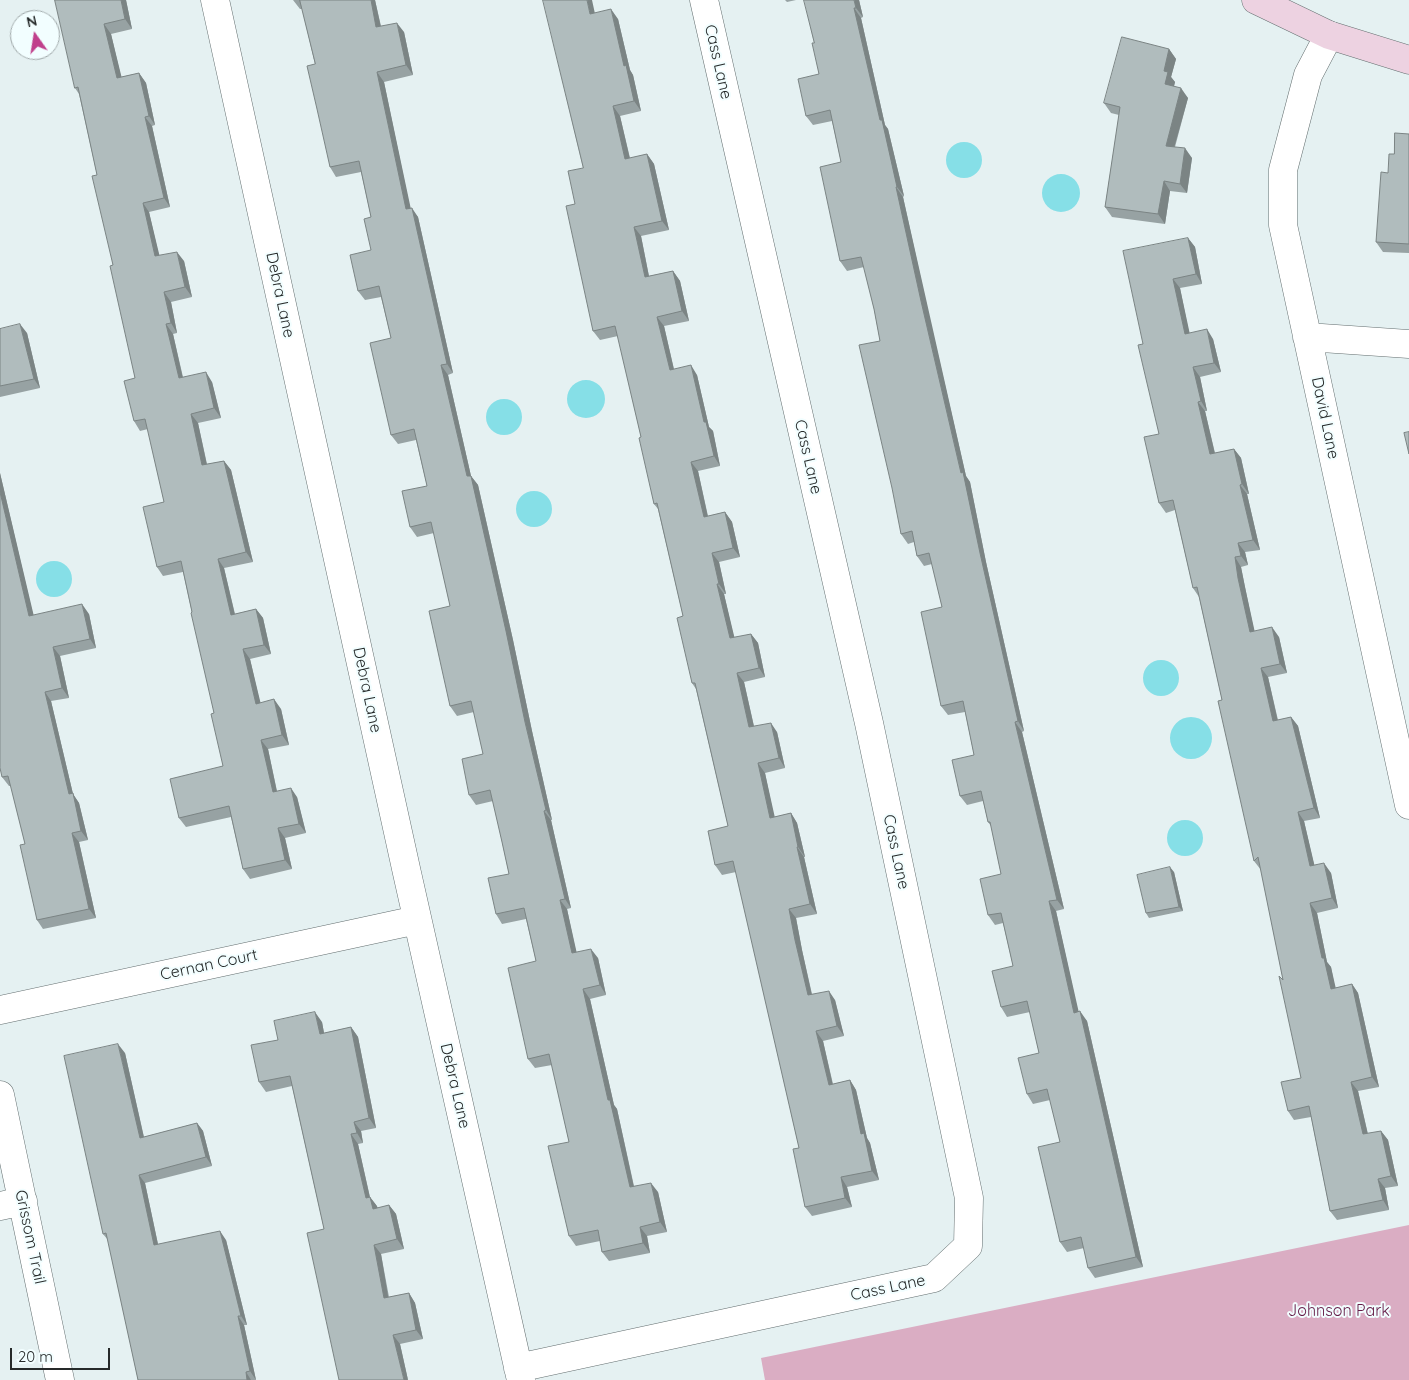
<!DOCTYPE html>
<style>
body{margin:0}
#map{position:relative;width:1409px;height:1380px;overflow:hidden;background:#e5f1f2;font-family:Quicksand,sans-serif}
canvas{display:block}
.north{position:absolute;left:10px;top:10px;width:50px;height:50px;box-sizing:border-box;background:#f2feff;border:1px solid #a0a9aa;border-radius:50%;rotate:347deg;font-size:14px;font-weight:700;line-height:20px;text-align:center;color:#262a2a}
.north::after{content:'';display:block;margin:auto;width:18px;height:22px;background:#c0408c;clip-path:polygon(50% 0,100% 100%,50% 72%,0 100%)}
.scale{position:absolute;left:10px;top:1348px;width:100px;height:22px;box-sizing:border-box;border:2px solid #262a2a;border-top:0;padding-left:6px;font-size:15px;line-height:18px;white-space:nowrap;color:#262a2a;-webkit-text-stroke:4px #f2feff;paint-order:stroke}
</style>
<div id="map">
<canvas width="1409" height="1380"></canvas>
<div class="north">N</div>
<div class="scale">20 m</div>
</div>
<script>
const ctx = document.querySelector('canvas').getContext('2d');
ctx.lineJoin = 'round';
function paint(path, color) { ctx.fillStyle = color; ctx.fill(path, 'evenodd'); }
function strokePath(path, color, width, dash) { ctx.strokeStyle = color; ctx.lineWidth = width; ctx.lineCap = dash ? 'butt' : 'round'; ctx.setLineDash(dash || []); ctx.stroke(path); }
function drawText(font, color, halo, rows, align = 'center') {
  ctx.font = font + ' Quicksand,sans-serif'; ctx.lineWidth = 4; ctx.setLineDash([]); ctx.textBaseline = 'middle'; ctx.strokeStyle = halo; ctx.fillStyle = color; for (const [text, x, y, turn = 0] of rows) {
    ctx.save(); ctx.translate(x, y); ctx.rotate((+turn || 0) * Math.PI / 180); ctx.textAlign = isNaN(turn) ? turn : align; if (halo) ctx.strokeText(text, 0, 0); ctx.fillText(text, 0, 0); ctx.restore();
  }
}
paint(new Path2D(`
 M1409,1225V1380H765L761,1358Z`), '#daadc3');
paint(new Path2D(`
 M946 160a18 18 0 1 1 36 0a18 18 0 1 1-36 0Z
 M1042 193a19 19 0 1 1 38 0a19 19 0 1 1-38 0Z
 M567 399a19 19 0 1 1 38 0a19 19 0 1 1-38 0Z
 M486 417a18 18 0 1 1 36 0a18 18 0 1 1-36 0Z
 M516 509a18 18 0 1 1 36 0a18 18 0 1 1-36 0Z
 M36 579a18 18 0 1 1 36 0a18 18 0 1 1-36 0Z
 M1143 678a18 18 0 1 1 36 0a18 18 0 1 1-36 0Z
 M1170 738a21 21 0 1 1 42 0a21 21 0 1 1-42 0Z
 M1167 838a18 18 0 1 1 36 0a18 18 0 1 1-36 0Z`), '#86dfe7');
const street = new Path2D(`
 M215,0L407,873L521,1380
 M1329,35L1308,75L1283,170V225L1409,805
 M1307,337L1409,344
 M0,1010L417,920
 M0,1095L60,1380
 M0,1206L23,1201
 M518,1368L934,1278L968,1246L969,1198L869,723L704,0`);
const secondary = new Path2D(`
 M1256,0L1329,35L1409,60`);
strokePath(street, '#636e6f', 29);
strokePath(secondary, '#636e6f', 29);
strokePath(street, '#fff', 28);
strokePath(secondary, '#edd2e1', 28);
paint(new Path2D(`
 M55,0H126L132,29L111,34L121,77L139,73L146,83L155,125L152,126L170,207L149,212L159,256L184,261L192,297L171,302L177,333L173,334L183,377L212,382L221,418L198,423L207,464L224,461L231,470L253,562L224,568L235,614L256,609L263,618L271,654L250,659L260,703L281,709L289,745L268,749L277,791L297,797L306,833L285,838L292,869L250,879L243,869L231,817L186,827L179,818L223,766L214,713L183,572L163,576L157,567L164,502L148,429L140,431L134,421L135,378L113,265L97,175L79,94L75,88Z
 M293,0H375L381,26L404,32L413,75L384,82L410,208L418,217L453,373L448,375L471,476L478,485L513,640L532,731L552,820H551L571,908L567,909L576,952L598,958L606,995L590,999L614,1105L617,1109L634,1186L658,1192L667,1232L647,1236L650,1253L609,1261L602,1252L600,1241L576,1246L569,1236V1142L552,1065L535,1068L528,1059L536,961L526,919L502,924L496,914L509,874L502,842L493,801L476,805L469,795L483,754L474,712L457,716L450,706V606L434,533L417,537L410,527L427,486L416,440L398,444L391,435V338L381,297L365,300L358,291L371,250V217L361,172L336,177L330,167L315,64L302,9H300Z
 M785,0H796L787,2Z
 M859,0L863,17L861,18L885,125L888,129L904,196L903,197L928,311L966,476L970,482L986,562L1024,731L1022,732L1064,909L1056,911L1078,1012L1087,1021L1143,1267L1095,1278L1088,1268L1084,1248L1067,1252L1060,1242V1142L1050,1100L1033,1104L1027,1094L1039,1053L1030,1012L1007,1017L1001,1007L1013,966L1003,923L995,925L988,915L1001,874L991,826L988,822L983,801L967,805L960,796L974,755L965,712L948,715L941,706L942,607L932,564L924,566L917,556L914,542L908,544L901,534L880,341L874,309L864,267L847,271L840,261L841,162L832,121L813,125L806,116L819,74L814,43Z
 M595,13L618,19L630,70L633,75L641,111L620,116L630,158L647,154L654,164L669,230L641,236L649,276L673,271L680,281L689,321L664,326L674,369L697,375L709,427L713,431L720,466L698,471L708,516L725,512L732,522L740,557L719,562L726,594H724L734,638L751,634L758,643L765,677L744,682L754,726L777,732L785,768L765,773L774,817L791,813L797,823L805,857H804L817,914L796,918L802,950L812,994L835,1000L844,1036L823,1041L833,1084L850,1080L856,1090L867,1138L870,1143L879,1180L847,1187L852,1207L812,1216L805,1207L799,1148L736,872L722,875L715,865L728,826L696,689L692,683L683,616L658,509L654,504L641,437L618,336L600,340L593,331L575,204L583,168Z
 M1169,49L1176,59L1171,77L1175,82L1174,86L1188,98L1175,147L1192,158L1187,193L1170,191L1165,224L1112,217L1105,207L1119,115L1111,113L1104,103Z
 M1409,134V253L1383,252L1376,242L1388,173L1394,154Z
 M1188,238L1195,247L1202,284L1180,288L1189,333L1213,339L1221,372L1200,377L1207,411H1205L1215,453L1234,449L1241,458L1249,494H1247L1260,550L1245,552L1248,565L1241,567L1245,587L1254,631L1279,637L1287,673L1268,677L1278,720L1291,717L1298,726L1320,818L1304,821L1314,865L1331,873L1338,908L1317,913L1327,962L1331,967L1335,988L1352,984L1358,993L1379,1087L1358,1091L1368,1134L1381,1131L1388,1140L1398,1186L1385,1188L1389,1210L1337,1220L1330,1211L1311,1117L1294,1120L1288,1111L1301,1078L1283,980L1261,870L1254,861L1222,700L1199,597L1193,588L1175,510L1166,513L1159,503V434L1143,344Z
 M0,329L27,333L40,388L0,397Z
 M0,473L33,615L89,614L96,648L60,656L69,698L51,701L73,794L79,803L88,840L79,842L96,918L43,929L37,920L25,844L11,786H9L2,777Z
 M1174,872L1183,911L1149,918L1146,913Z
 M322,1022L324,1033L351,1027L358,1037L376,1128L361,1131L363,1143L358,1144L370,1197L378,1208L389,1205L396,1214L404,1249L381,1254L389,1297L409,1293L415,1303L423,1339L400,1344L408,1380L324,1229L292,1086L266,1092L259,1082L278,1040Z
 M125,1053L144,1137L197,1123L203,1131L212,1166L145,1183L158,1244L226,1240L247,1325H244L256,1380H138L108,1240L103,1234Z`), '#97a2a3');
paint(new Path2D(`
 M121,0H126L132,29L125,19Z
 M371,0H375L383,37L376,27Z
 M587,0H592L597,23L590,14Z
 M854,0H859L863,17L856,8Z
 M854,8L861,18L885,125L888,129L904,196L897,187L880,120Z
 M611,9L618,19L630,70L633,75L641,111L634,101L624,66Z
 M397,23L404,32L413,75L406,65Z
 M104,24L111,34L124,87L117,78Z
 M1169,49L1176,59L1171,77L1175,82L1172,94L1165,84L1164,71Z
 M377,72L384,82L413,219L406,209Z
 M139,73L146,83L155,125L149,116Z
 M1181,88L1188,98L1172,155L1166,146Z
 M613,106L620,116L632,168L625,159Z
 M145,117L152,126L170,207L164,198Z
 M1185,148L1192,158L1187,193L1180,184Z
 M647,154L654,164L669,230L662,221Z
 M1164,181L1170,191L1165,224L1158,214Z
 M896,187L903,197L966,476L970,482L986,562L1024,731L1018,721L980,553L921,301Z
 M143,203L149,212L162,266L155,256Z
 M412,208L418,217L453,373L447,364Z
 M634,227L641,236L651,287L645,277Z
 M1188,238L1195,247L1202,284L1196,274Z
 M177,252L184,261L192,297L185,287Z
 M673,271L680,281L689,321L682,311Z
 M1173,279L1180,288L1192,344L1185,334Z
 M164,292L171,302L177,333L171,323Z
 M657,317L664,326L676,379L670,370Z
 M20,324L27,333L40,388L34,379Z
 M166,324L173,334L185,388L179,378Z
 M1207,329L1213,339L1221,372L1214,363Z
 M441,365L448,375L471,476L478,485L513,640L532,731L552,820L546,810Z
 M691,365L697,375L709,427L713,431L720,466L714,456L704,422Z
 M1193,367L1200,377L1207,411L1201,401Z
 M206,372L212,382L221,418L214,408Z
 M1198,402L1205,411L1217,463L1210,454Z
 M191,414L198,423L209,475L202,465Z
 M1234,449L1241,458L1249,494L1242,484Z
 M224,461L231,470L253,562L246,552Z
 M691,462L698,471L710,527L704,517Z
 M0,473L36,625L29,616L0,492Z
 M1240,485L1247,494L1260,550L1253,540Z
 M725,512L732,522L740,557L733,548Z
 M1238,543L1245,552L1248,565L1241,556Z
 M712,553L719,562L726,594L719,584Z
 M1235,557L1241,567L1245,587L1257,642L1250,632L1238,578Z
 M218,559L224,568L237,624L231,615Z
 M717,584L724,594L737,648L730,638Z
 M82,604L89,614L96,648L90,639Z
 M256,609L263,618L271,654L264,645Z
 M1272,627L1279,637L1287,673L1280,664Z
 M751,634L758,643L765,677L759,668Z
 M53,647L60,656L69,698L62,688Z
 M243,649L250,659L263,713L256,704Z
 M1261,668L1268,677L1280,731L1273,721Z
 M737,673L744,682L756,736L749,727Z
 M45,692L51,701L73,794L79,803L88,840L81,831L69,794Z
 M274,699L281,709L289,745L282,735Z
 M1291,717L1298,726L1320,818L1314,808Z
 M1015,722L1022,732L1064,909L1057,900Z
 M771,723L777,732L785,768L779,758Z
 M261,740L268,749L279,802L273,792Z
 M758,763L765,773L777,827L770,818Z
 M291,788L297,797L306,833L299,824Z
 M544,811L551,820L571,908L565,899Z
 M1298,812L1304,821L1317,876L1310,866Z
 M791,813L797,823L805,857L798,847Z
 M278,828L285,838L292,869L285,860Z
 M72,833L79,842L96,918L89,909Z
 M797,847L804,857L817,914L810,904Z
 M1324,863L1331,873L1338,908L1332,898Z
 M1170,867L1174,872L1183,911L1179,907Z
 M560,900L567,909L579,963L572,953Z
 M1049,901L1056,911L1081,1022L1074,1013Z
 M1310,903L1317,913L1327,962L1331,967L1338,998L1331,989L1322,958Z
 M789,909L796,918L802,950L814,1005L808,995L795,940Z
 M591,949L598,958L606,995L600,985Z
 M1352,984L1358,993L1379,1087L1372,1077Z
 M583,989L590,999L614,1105L617,1109L636,1197L630,1187L608,1100Z
 M829,991L835,1000L844,1036L837,1026Z
 M1080,1011L1087,1021L1143,1267L1136,1257Z
 M315,1012L322,1022L326,1044L320,1034Z
 M351,1027L358,1037L376,1128L369,1118Z
 M816,1031L823,1041L835,1095L829,1085Z
 M118,1044L125,1053L146,1147L140,1138Z
 M850,1080L856,1090L867,1138L870,1143L879,1180L872,1171L861,1134Z
 M1351,1082L1358,1091L1370,1144L1363,1134Z
 M354,1122L361,1131L363,1143L357,1133Z
 M197,1123L203,1131L212,1166L206,1157Z
 M1381,1131L1388,1140L1398,1186L1391,1176Z
 M351,1134L358,1144L372,1207L366,1198Z
 M139,1175L145,1183L160,1254L154,1245Z
 M841,1177L847,1187L852,1207L845,1198Z
 M1378,1179L1385,1188L1389,1210L1383,1200Z
 M651,1183L658,1192L667,1232L660,1222Z
 M370,1197L377,1206L380,1218L373,1209Z
 M389,1205L396,1214L404,1249L397,1239Z
 M640,1227L647,1236L650,1253L643,1243Z
 M220,1231L226,1240L247,1325L241,1316Z
 M374,1245L381,1254L390,1308L384,1298Z
 M409,1293L415,1303L423,1339L416,1330Z
 M238,1316L244,1325L256,1380L250,1371Z
 M393,1335L400,1344L408,1380H404Z
 M246,1372L251,1380H247Z`), '#7b8484');
const building = new Path2D(`
 M55,0H121L125,19L104,24L117,78L139,73L149,116L145,117L164,198L143,203L155,256L177,252L185,287L164,292L171,323L166,324L179,378L206,372L214,408L191,414L202,465L224,461L246,552L218,559L231,615L256,609L264,645L243,649L256,704L274,699L282,735L261,740L273,792L291,788L299,824L278,828L285,860L243,869L229,806L179,818L170,779L223,766L211,714L214,713L191,613L192,612L181,561L157,567L143,507L164,502L145,419L134,421L124,381L135,378L110,266L113,265L92,176L97,175L78,87L75,88Z
 M300,0H371L376,27L397,23L406,65L377,72L406,209L412,208L447,364L441,365L467,476H471L506,631L525,722L546,810L544,811L565,899L560,900L572,953L591,949L600,985L583,989L608,1100H610L630,1187L651,1183L660,1222L640,1227L643,1243L602,1252L598,1230L569,1236L548,1146L569,1142L549,1054L528,1059L508,968L536,961L524,908L496,914L488,878L509,874L502,842L490,790L469,795L462,759L483,754L471,701L450,706L442,670L429,611L450,606L431,522L410,527L402,491L427,486L414,429L391,435L370,343L391,338L379,286L358,291L350,255L371,250L364,219L371,217L359,161L330,167L317,109L307,66L315,64Z
 M543,0H587L590,14L611,9L624,66L626,65L634,101L613,106L625,159L647,154L662,221L634,227L645,277L673,271L682,311L657,317L670,370L691,365L704,422H706L714,456L691,462L704,517L725,512L733,548L712,553L719,584H717L730,638L751,634L759,668L737,673L749,727L771,723L779,758L758,763L770,818L791,813L798,847H797L810,904L789,909L795,940L808,995L829,991L837,1026L816,1031L829,1085L850,1080L861,1134L864,1133L872,1171L841,1177L845,1198L805,1207L793,1149L799,1148L733,861L715,865L708,831L728,826L695,683H692L677,618L683,616L657,503L654,504L639,438L641,437L615,326L593,331L566,206L575,204L568,171L583,168Z
 M804,0H854L856,8H854L880,120H882L897,187H896L921,301L961,473L963,472L980,553L1018,721L1015,722L1057,900L1049,901L1074,1013L1080,1011L1136,1257L1088,1268L1081,1237L1060,1242L1038,1147L1060,1142L1047,1089L1027,1094L1018,1058L1039,1053L1027,1001L1001,1007L992,971L1013,966L1001,913L988,915L980,879L1001,874L990,822H988L981,791L960,796L952,760L974,755L963,701L941,706L921,612L942,607L929,553L917,556L912,531L901,534L892,488L859,345L880,341L874,309L861,257L840,261L820,167L841,162L830,110L806,116L798,79L819,74L812,43H814Z
 M1122,37L1169,49L1164,71L1168,72L1165,84L1181,88L1166,146L1185,148L1180,184L1164,181L1158,214L1105,207L1120,107L1104,103Z
 M1395,133L1409,134V244L1376,242L1381,172L1388,173L1389,154H1394Z
 M1188,238L1196,274L1173,279L1185,334L1207,329L1214,363L1193,367L1201,401L1198,402L1210,454L1234,449L1242,484L1240,485L1253,540L1238,543L1241,556L1235,557L1238,578L1250,632L1272,627L1280,664L1261,668L1273,721L1291,717L1314,808L1298,812L1310,866L1324,863L1332,898L1310,903L1322,958H1324L1331,989L1352,984L1372,1077L1351,1082L1363,1134L1381,1131L1391,1176L1378,1179L1383,1200L1330,1211L1309,1106L1288,1111L1281,1082L1301,1078L1279,976L1283,980L1258,857L1254,861L1218,701L1222,700L1197,587L1193,588L1173,500L1159,503L1144,437L1159,434L1138,345L1143,344L1123,251Z
 M20,324L34,379L0,386V329Z
 M1409,432V454L1404,433Z
 M0,492L29,616L82,604L90,639L53,647L62,688L45,692L69,794L73,793L81,831L72,833L89,909L37,920L20,845L25,844L8,776L2,777L0,768Z
 M1170,867L1179,907L1146,913L1137,875Z
 M315,1012L320,1034L351,1027L369,1118L354,1122L357,1133L351,1134L366,1198L370,1197L373,1209L389,1205L397,1239L374,1245L384,1298L409,1293L416,1330L393,1335L404,1380H339L307,1233L324,1229L290,1076L259,1082L251,1045L278,1040L274,1021Z
 M118,1044L140,1138L197,1123L206,1157L139,1175L154,1245L220,1231L241,1316H238L250,1371L246,1372L247,1380H138L106,1233L103,1234L64,1056Z`);
paint(building, '#b0bcbd');
strokePath(building, '#7b8484', 1);
drawText('16px', '#262a2a', '#f2feff', [
 ["Cass Lane",718,62,77],
 ["Debra Lane",280,295,78],
 ["David Lane",1325,418,78],
 ["Cass Lane",808,457,77],
 ["Debra Lane",367,690,78],
 ["Cass Lane",896,852,78],
 ["Cernan Court",209,965,-12],
 ["Debra Lane",455,1086,77],
 ["Grissom Trail",30,1237,78],
 ["Cass Lane",888,1288,-12]
]);
drawText('16px', '#651b47', '#f2feff', [
 ["Johnson Park",1339,1311]
]);
</script>
